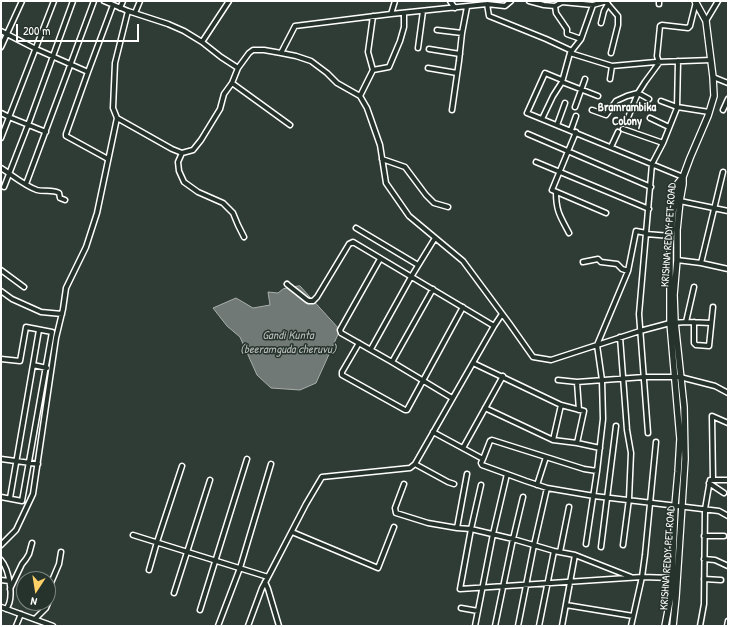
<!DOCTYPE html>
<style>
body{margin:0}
#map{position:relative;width:729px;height:627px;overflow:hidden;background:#2f3b35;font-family:"Patrick Hand",sans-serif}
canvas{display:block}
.frame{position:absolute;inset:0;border:2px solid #fff;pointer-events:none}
.north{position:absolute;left:16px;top:571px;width:40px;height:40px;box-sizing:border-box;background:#26332d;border:1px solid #7d8581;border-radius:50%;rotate:192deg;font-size:11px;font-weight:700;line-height:16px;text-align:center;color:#fff}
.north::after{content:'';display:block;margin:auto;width:14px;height:18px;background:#ffd166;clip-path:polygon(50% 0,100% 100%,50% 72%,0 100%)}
.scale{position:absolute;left:16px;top:24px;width:123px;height:18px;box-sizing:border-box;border:2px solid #fff;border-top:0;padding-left:5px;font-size:12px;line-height:14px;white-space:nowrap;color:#fff;-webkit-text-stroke:3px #26332d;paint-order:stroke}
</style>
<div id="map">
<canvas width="729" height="627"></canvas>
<div class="frame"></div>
<div class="north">N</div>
<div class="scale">200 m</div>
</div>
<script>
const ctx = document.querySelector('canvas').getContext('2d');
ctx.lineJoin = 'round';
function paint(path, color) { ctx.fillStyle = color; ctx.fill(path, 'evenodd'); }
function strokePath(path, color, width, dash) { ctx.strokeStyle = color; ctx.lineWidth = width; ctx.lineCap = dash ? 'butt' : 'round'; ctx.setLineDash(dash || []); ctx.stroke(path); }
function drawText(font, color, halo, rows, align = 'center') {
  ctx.font = font + ' "Patrick Hand",sans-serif'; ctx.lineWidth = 3; ctx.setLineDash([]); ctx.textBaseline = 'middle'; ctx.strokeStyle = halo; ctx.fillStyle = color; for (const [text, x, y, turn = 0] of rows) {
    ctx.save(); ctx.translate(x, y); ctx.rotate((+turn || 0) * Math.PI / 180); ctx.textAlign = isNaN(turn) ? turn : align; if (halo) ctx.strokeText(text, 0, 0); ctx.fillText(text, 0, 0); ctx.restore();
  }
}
const water = new Path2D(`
 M300,286L340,330L316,383L300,390L271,388L257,375L240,337L227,326L213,308L236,298L253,308L270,305L268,292L278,293L283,289Z`);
paint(water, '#707975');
strokePath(water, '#a9afac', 1);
const minor = new Path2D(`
 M104,1L128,11L168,24L184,31L202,42L221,57L238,68
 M450,1L455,8
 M529,1L544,5L555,6L562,2L593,5L607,1
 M606,2L618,16V25L611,53
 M487,4L489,16L546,39L572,51
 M659,4V1
 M555,6L556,13L567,29V34L581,39
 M120,8L123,1
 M128,11L115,63L113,108L117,118L172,149L182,153L193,150L201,140L220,109L224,94L232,83L238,68L249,53L253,50H264L281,53L296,56L311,61L327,73L337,83L360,96L367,108L380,145L386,183L409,216L463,261L509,323L533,357L551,360L640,331L670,323L688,322L711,323
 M135,13L140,1
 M391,14L395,1
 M373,16L368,52L373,70
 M706,21L718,1
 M601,23L604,11L608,4
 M437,30L462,33
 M1,31L36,49L88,72L66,134V136L108,159
 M202,42L229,1
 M1,47L22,1
 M418,48L423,11
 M429,49L460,54
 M281,53L295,26L391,14L487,4L505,6L511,1
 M570,53L612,66L656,62L711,60
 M428,68L457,73
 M88,72L113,5
 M713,77L728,83
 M610,79L612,66
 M562,80L545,73L527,113L683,177
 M562,82L598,96
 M232,83L290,125
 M360,96L373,70L389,67L400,41L404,27V13
 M661,101L677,107L709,112
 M575,107L585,79
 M452,110L459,61L462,33L467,7
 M592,110L606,115L616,101L627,96L638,93L645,82L659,63L657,56L660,26L662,25L688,28L690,26L696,2
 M723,110L728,99
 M1,113L9,117L46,132
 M650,118L669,127
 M542,119L553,96L562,82L570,53L581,39L593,5
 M627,120L638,93L649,99
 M557,125L565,103
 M623,129L663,143
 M571,130L576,116
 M576,132L552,190L606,213
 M528,134L651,187
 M1,138L54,1
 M611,147L618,132
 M182,153L178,162L179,171L184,182L198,192L223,203L233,213L238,225L244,237
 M382,159L405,167L426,195L434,203L448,207
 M536,162L649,209
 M1,168C12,175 25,186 37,190C44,192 52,189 59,193L60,198L65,200
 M26,184L94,1
 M4,187L28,125L73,1
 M556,192C556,211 560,216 569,233
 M680,201L728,211
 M356,228L418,265
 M646,234L671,236
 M380,259L340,330L341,333L392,362L452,398
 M677,260L701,263L728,269
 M583,262L598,259L601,262L617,264L622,269L628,271
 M701,263L723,172
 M1,270L24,287
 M287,284L288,285L307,300L309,301H313L317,297L349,244L353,242L494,326
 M1,291L12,299L41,312L62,314
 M686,322L694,287
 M694,322V343L696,345L709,346L713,307
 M620,337L627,430L631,453L629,499L623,545
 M359,343L342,372V375L405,410H407L463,307
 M371,349L411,277L435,238
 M1,359L20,361L26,327L52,332L22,501L1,497
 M392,362L433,289
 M473,363L561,405L584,411L577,443
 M33,365L47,368
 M558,380L577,382L644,377H680L715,386L728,393
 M577,382L579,410
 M485,408L553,440L577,443L600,448
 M433,432L483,459L481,463L482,465L526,481L547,488L594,496L719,511L728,516
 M648,433L639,314L652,164L663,143L677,108L678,61
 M553,440L561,405
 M463,448L503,376
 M1,459L38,464
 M483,459L490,441L492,440L584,469L597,471
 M415,464L448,482L454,484
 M713,480L712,416L728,423
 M709,483L724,493
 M404,484L395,508L396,513L428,523L457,528L471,529L513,539L554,551L575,555L631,577
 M481,485L471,529L460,589L642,577L672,578
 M537,485L546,457
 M10,498L39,330
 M457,528L467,474
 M292,532L378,568L394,527
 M133,535L268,577
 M704,536H724
 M586,544L597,471L603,419L602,380L597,345L628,271L636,231L646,233
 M1,545L16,530L33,494L56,338L63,309L66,288L86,247L97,213L117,118
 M601,547L616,426
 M560,552L569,507
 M704,559L715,560L728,566
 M1,560C9,569 15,599 6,609
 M149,570L157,542L182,466
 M704,579L721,580
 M1,580L9,581
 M265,582L268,589L279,626
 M10,589L22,564L26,559L29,554L32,543
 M48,590L59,564L61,552
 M174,593L210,480
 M566,605L633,616
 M1,607L53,626
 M461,608L478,611
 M200,610L247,459
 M35,619L46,608L48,603
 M16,626L21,614
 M218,626L240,568L271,464
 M248,626L262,588L268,577L306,504L322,477L410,468L415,464L494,326L502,314
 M475,626L493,534L507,474
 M495,626L513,539L523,497
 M518,626L534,545L547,488
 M539,626L554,551
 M562,626L575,555
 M631,626L642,577L645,555L656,442
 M700,626L704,604L705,509L710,480H728
 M727,626L728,621`);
const major = new Path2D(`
 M665,626L671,595L672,578L675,505L678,472L680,439L670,323V248L673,212L678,183L683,177L690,158L708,116L714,96L713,77L706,21L695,1
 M673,626L676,597L685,459L684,407L675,322L674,295L677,260V230L680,201L683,184V177`);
strokePath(minor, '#fff', 7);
strokePath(major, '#fff', 8);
strokePath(minor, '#26332d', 4);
strokePath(major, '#26332d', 5.5);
drawText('11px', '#fff', '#26332d', [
 ["KRISHNA REDDY PET ROAD",669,235,-86],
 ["KRISHNA REDDY PET ROAD",668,558,-86]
]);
drawText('bold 12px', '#fff', '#26332d', [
 ["Bramrambika",627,108],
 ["Colony",627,122]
]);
drawText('italic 12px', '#b8bcba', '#26332d', [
 ["Gandi Kunta",288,336],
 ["(beeramguda cheruvu)",288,350]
]);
</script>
